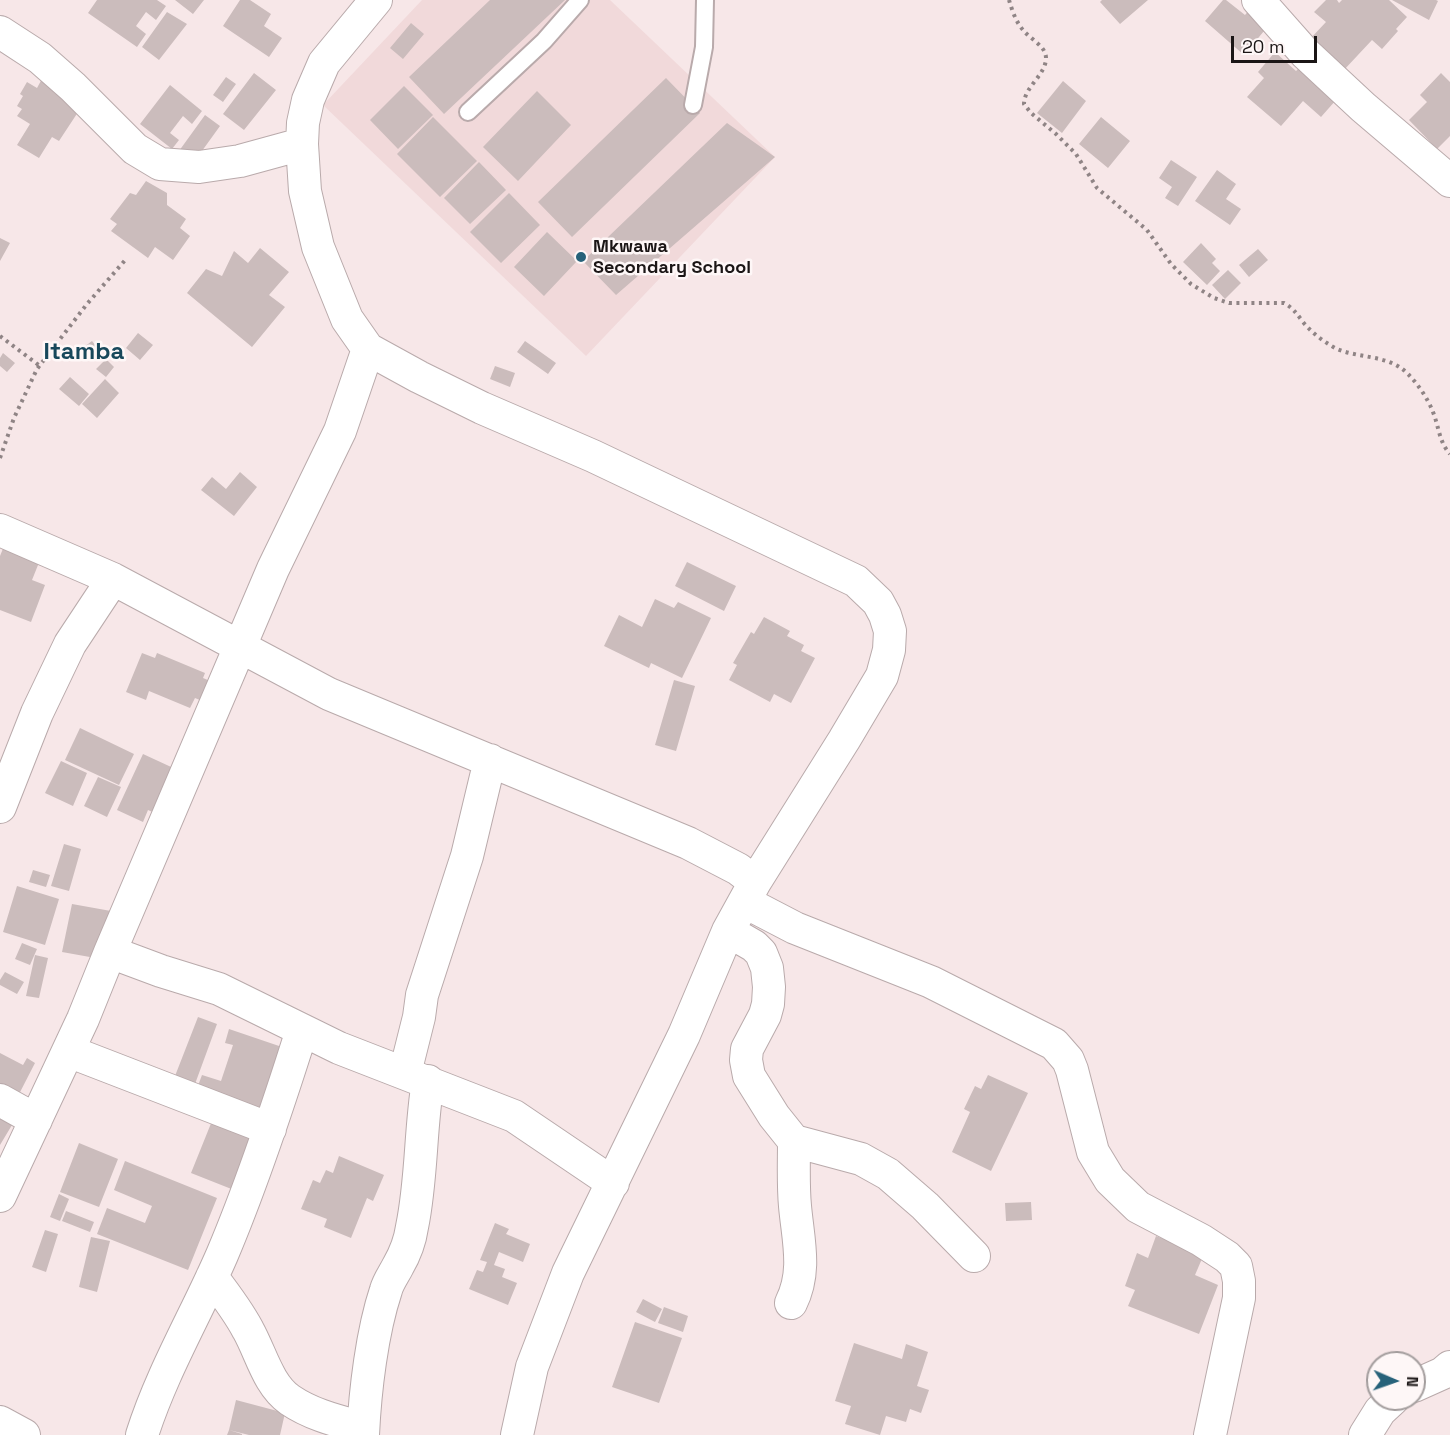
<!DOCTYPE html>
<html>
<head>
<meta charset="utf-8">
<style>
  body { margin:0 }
  #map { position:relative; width:1450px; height:1435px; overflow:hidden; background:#f7e7e8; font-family:"Space Grotesk",sans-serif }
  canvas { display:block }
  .north { position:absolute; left:1366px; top:1351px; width:60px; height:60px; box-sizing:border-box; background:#fef7f7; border:2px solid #a39d9d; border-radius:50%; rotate:92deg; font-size:16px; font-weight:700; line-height:24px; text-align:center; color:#1b1616 }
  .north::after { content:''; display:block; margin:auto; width:21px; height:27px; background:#27627a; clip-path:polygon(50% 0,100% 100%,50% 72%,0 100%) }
  .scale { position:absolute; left:1231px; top:36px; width:86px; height:27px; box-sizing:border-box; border:3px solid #1b1616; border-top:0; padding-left:8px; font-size:18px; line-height:21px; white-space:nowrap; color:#1b1616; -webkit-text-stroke:4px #fef7f7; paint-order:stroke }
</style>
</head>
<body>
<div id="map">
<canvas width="1450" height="1435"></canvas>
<div class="north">N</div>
<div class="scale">20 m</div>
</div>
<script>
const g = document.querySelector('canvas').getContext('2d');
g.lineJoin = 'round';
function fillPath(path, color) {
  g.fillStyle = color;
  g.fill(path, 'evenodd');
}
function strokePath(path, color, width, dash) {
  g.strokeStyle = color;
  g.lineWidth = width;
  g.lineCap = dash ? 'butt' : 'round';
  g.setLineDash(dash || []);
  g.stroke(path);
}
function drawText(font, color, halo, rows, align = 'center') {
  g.font = font + ' "Space Grotesk",sans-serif';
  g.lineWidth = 5;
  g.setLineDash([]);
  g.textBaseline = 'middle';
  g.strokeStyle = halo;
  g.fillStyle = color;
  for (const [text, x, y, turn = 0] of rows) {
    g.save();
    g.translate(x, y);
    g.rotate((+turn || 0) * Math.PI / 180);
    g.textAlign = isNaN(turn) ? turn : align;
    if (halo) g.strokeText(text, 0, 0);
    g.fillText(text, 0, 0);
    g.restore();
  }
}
fillPath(new Path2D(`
  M422 0H610L775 157 586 356 323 105Z`), '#f1d9da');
fillPath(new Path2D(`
  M97 0H157L166 6 156 20 146 12 136 26 146 34 137 47 88 13Z
  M175 0H204L193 14Z
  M240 0H250L271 14 264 26 282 38 269 57 223 26Z
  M490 0H565L444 114 409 77Z
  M1102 0H1148L1120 24 1100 2Z
  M1223 0H1226L1245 15 1250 9 1269 25 1244 55 1205 21Z
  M1326 0H1337L1339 3 1342 0H1389L1407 17 1396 29 1398 31 1382 49 1372 40 1343 71 1310 39 1326 22 1314 12Z
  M1392 0H1436L1438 1 1429 20Z
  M167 12 187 24 159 60 142 47Z
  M411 23 424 34 403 59 390 48Z
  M1275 52 1296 71 1299 68 1336 100 1321 117 1303 101 1281 126 1247 97 1264 78 1258 72Z
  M254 73 276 90 244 130 223 114Z
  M1441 73 1450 82V136L1437 149 1409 120 1427 102 1420 95Z
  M43 77 84 103 59 141 52 137 39 158 17 145 30 124 17 116 22 109 17 106 23 96 20 94 27 82 37 88Z
  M226 77 236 84 223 102 213 95Z
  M666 78 700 113 572 237 538 202Z
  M1063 81 1086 101 1062 133 1037 113Z
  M170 85 202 111 192 124 183 116 170 133 179 140 172 149 140 124Z
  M404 86 433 115 398 149 370 120Z
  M537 91 571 125 518 181 483 147Z
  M205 115 220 126 194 162 179 151Z
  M433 117 477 161 440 197 397 154Z
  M1101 117 1130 141 1108 168 1079 144Z
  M727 123 775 157 616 295 583 261Z
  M1171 160 1197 177 1178 206 1165 198 1172 187 1159 178Z
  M479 162 506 190 470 224 444 198Z
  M1217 170 1236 184 1226 199 1241 209 1230 225 1195 201Z
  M146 181 167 193V205L186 219 180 228 190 236 173 260 155 247 148 258 111 231 117 224 110 219 130 193 136 195Z
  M509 193 540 225 501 263 470 232Z
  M547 232 577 261 544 296 514 267Z
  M0 238 10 243 0 261Z
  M1201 243 1216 259 1212 263 1220 271 1207 285 1183 262Z
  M260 248 289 272 269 295 285 307 252 347 187 293 206 269 222 276 234 251 248 263Z
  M1258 249 1268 260 1249 277 1239 265Z
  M1228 270 1241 283 1225 299 1212 285Z
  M138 333 153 345 140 360 126 348Z
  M92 341 102 354 94 360 84 347Z
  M525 341 556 363 548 374 517 352Z
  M3 353 15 363 7 372 0 366V358Z
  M106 359 114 367 106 377 96 369Z
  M495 366 515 373 510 387 490 379Z
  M70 377 89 394 79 406 59 389Z
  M105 379 119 393 97 418 82 404Z
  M240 472 257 487 234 516 201 490 212 477 226 489Z
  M4 546 40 560 32 580 45 585 31 622 0 610V556Z
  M687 562 736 586 724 611 675 586Z
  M655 599 674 608 678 602 711 618 682 678 651 663 649 668 604 646 619 615 642 627Z
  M764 617 790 631 787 636 804 645 801 651 815 658 791 703 774 694 770 702 729 680 737 665 733 663 751 632 754 634Z
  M142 653 155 658 157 653 205 673 203 678 215 683 207 703 195 698 190 708 149 691 146 700 126 692Z
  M674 680 695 686 676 751 655 745Z
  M80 728 134 754 119 785 65 760Z
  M143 754 182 772 157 814 148 810 143 822 117 810Z
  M61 761 87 773 73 806 45 793Z
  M98 777 121 787 107 817 84 806Z
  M64 844 81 849 69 891 51 886Z
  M33 870 50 875 46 887 29 882Z
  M17 886 59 899 45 945 3 932Z
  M72 904 111 911 101 959 62 952Z
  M22 943 37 949 30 965 15 959Z
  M35 955 48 958 39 998 26 996Z
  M5 972 24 982 17 994 0 985V980Z
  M198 1017 217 1024 195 1084 175 1076Z
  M229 1029 282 1047 259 1113 196 1091 202 1075 221 1081 233 1045 225 1043Z
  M0 1053 23 1065 27 1058 35 1063 17 1098 0 1089Z
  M988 1075 1028 1093 991 1171 952 1152 970 1112 964 1109 975 1086 981 1089Z
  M0 1111 15 1120 0 1145Z
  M216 1111 261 1130 239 1192 191 1173Z
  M79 1143 118 1159 99 1207 60 1192Z
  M339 1156 384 1175 373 1201 367 1198 351 1238 324 1227 327 1219 301 1209 313 1180 320 1183 326 1170 333 1173Z
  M125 1161 217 1198 188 1270 97 1234 107 1208 145 1223 152 1206 114 1190Z
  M59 1194 69 1199 60 1221 50 1217Z
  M1031 1202 1032 1220 1006 1221 1005 1203Z
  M66 1211 94 1222 90 1232 62 1221Z
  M495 1223 509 1229 506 1234 530 1244 523 1262 499 1252 494 1265 505 1269 502 1277 517 1283 508 1305 469 1289 477 1270 483 1272 487 1262 480 1260Z
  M45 1230 58 1234 46 1272 32 1267Z
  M1156 1236 1204 1254 1195 1275 1218 1285 1199 1334 1128 1306 1135 1290 1125 1286 1137 1253 1148 1258Z
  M91 1237 110 1241 97 1292 79 1287Z
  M643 1299 662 1309 655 1322 636 1312Z
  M664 1307 688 1316 683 1332 658 1323Z
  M635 1322 682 1338 659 1403 612 1387Z
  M854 1343 902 1359 906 1344 928 1352 917 1386 929 1390 921 1413 910 1409 906 1422 886 1416 880 1435 845 1424 851 1406 835 1401Z
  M236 1400 285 1413 280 1435H249L229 1430Z
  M229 1430 242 1434V1435H227Z`), '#cbbcbc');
const lane = new Path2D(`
  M693 105 704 47 705 0
  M468 112 544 41 580 0`);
const street = new Path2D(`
  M376 0 324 63 308 100 303 123 302 144 305 191 318 247 347 319 368 349 419 377 482 408 593 456 856 581 878 602 885 615 890 631 889 650 882 676 844 740 755 882 728 931 684 1035 568 1273 532 1367 517 1435
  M1258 0 1305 53 1363 107 1450 181
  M0 32 40 58 73 87 135 149 160 164 199 167 240 161 302 144
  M0 530 113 579 329 694 688 843 738 869 755 882
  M0 807 37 713 70 644 113 579
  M745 902 795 928 931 982 1054 1044 1068 1060 1072 1070 1093 1152 1110 1180 1138 1207 1201 1240 1227 1257 1236 1266 1239 1281V1298L1210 1435
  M728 931 754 946 761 953 767 968 769 987 768 1004 765 1015 747 1049 746 1060 749 1076 774 1116 794 1141 861 1159 888 1174 925 1206 974 1256
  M110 952 161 971 219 989 339 1048 514 1116 613 1183
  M68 1051 270 1129
  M405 1073 419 1017 422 995 467 856 490 760
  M0 1100 36 1120
  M0 1196 83 1019 110 952 273 569 340 431 368 349
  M212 1277C225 1294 238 1311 248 1330 261 1353 268 1385 290 1400 312 1415 338 1421 363 1428
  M791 1303C807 1271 798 1240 795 1206 793 1185 794 1163 794 1141
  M1414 1386 1443 1373 1450 1367
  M0 1422 24 1435
  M142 1435C162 1372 196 1315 222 1255 253 1182 278 1106 302 1030
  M363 1435C365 1391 372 1332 386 1290 388 1282 394 1274 398 1266 405 1254 410 1241 412 1227 422 1179 420 1130 428 1081
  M1365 1435 1380 1411 1393 1399`);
strokePath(lane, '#b9aaab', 20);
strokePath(street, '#b9aaab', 34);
strokePath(new Path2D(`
  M1009 0C1012 10 1016 22 1023 30 1030 39 1046 46 1046 58 1046 75 1024 87 1024 104L1031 113 1056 134 1076 154 1097 188 1147 230 1171 264 1191 284 1214 298 1229 303H1284C1293 308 1297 314 1303 322 1312 333 1323 341 1335 348 1358 359 1389 354 1408 374 1418 384 1428 399 1433 412 1439 427 1439 442 1450 454
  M0 336 40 366
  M0 458 14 418 37 369 87 304 127 258`), '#8f8485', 4, [3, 4.5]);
strokePath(lane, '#fff', 16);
strokePath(street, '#fff', 32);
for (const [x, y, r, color] of [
  [581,257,6,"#27627a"]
]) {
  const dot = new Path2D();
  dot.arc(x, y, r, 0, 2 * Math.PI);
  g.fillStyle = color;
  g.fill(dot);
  strokePath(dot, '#fef7f7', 2);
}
drawText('bold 18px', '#1b1616', '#fef7f7', [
  ["Mkwawa",593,247],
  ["Secondary School",593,268]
], 'left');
drawText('bold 24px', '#18485b', '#fef7f7', [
  ["Itamba",84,352]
]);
</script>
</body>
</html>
